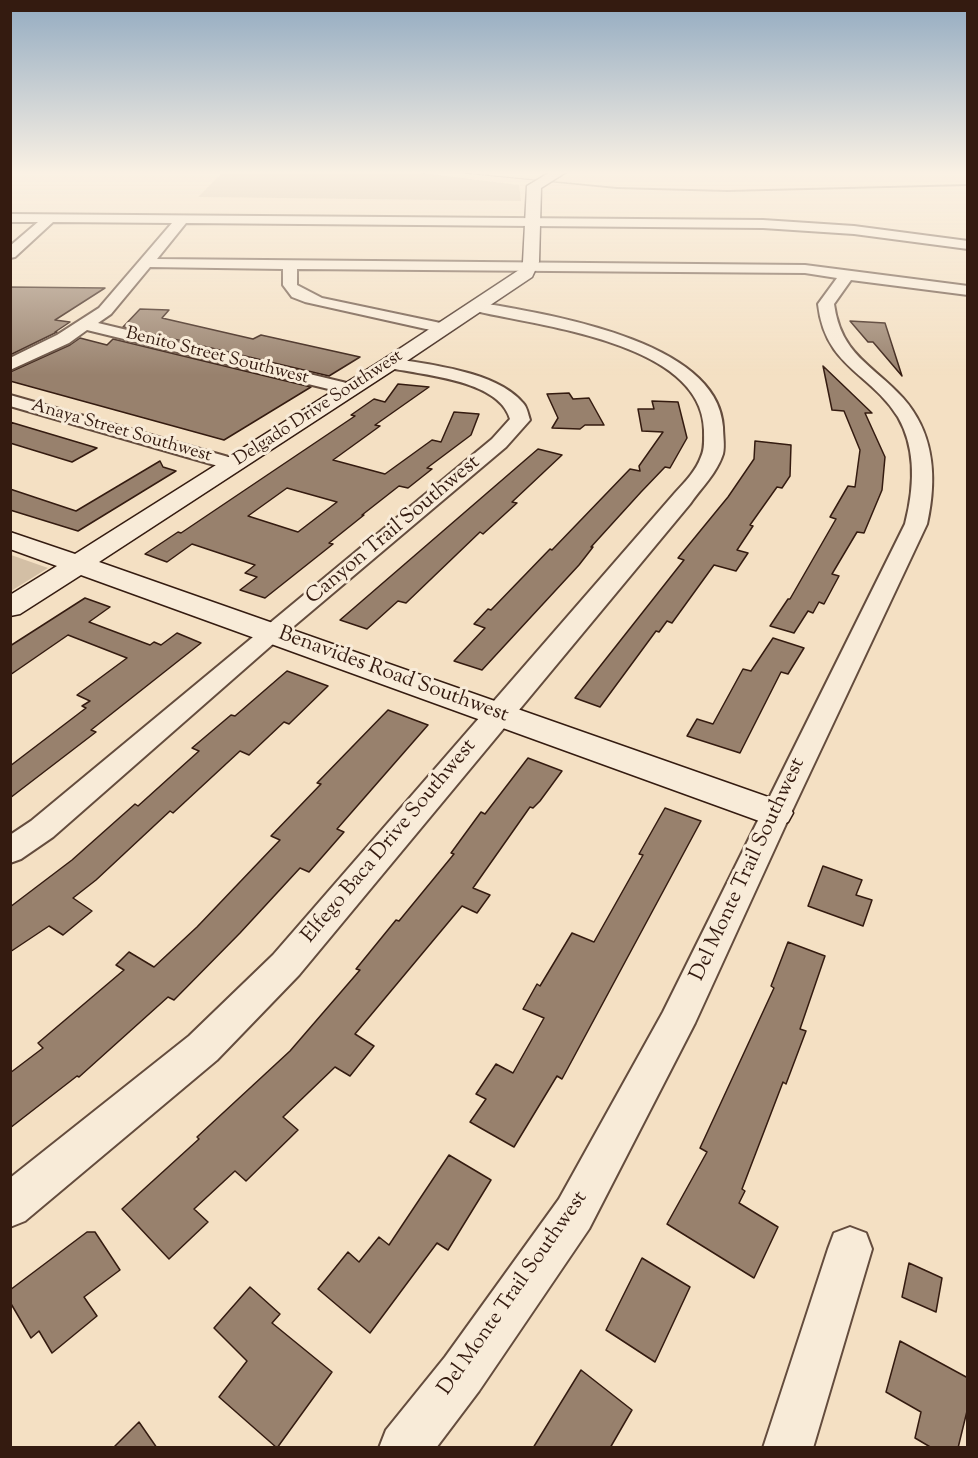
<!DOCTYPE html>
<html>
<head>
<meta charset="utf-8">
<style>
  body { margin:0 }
  #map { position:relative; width:978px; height:1458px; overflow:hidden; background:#f4e0c3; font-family:"Sorts Mill Goudy",serif }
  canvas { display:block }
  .frame { position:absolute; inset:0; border:12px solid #341b10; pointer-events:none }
</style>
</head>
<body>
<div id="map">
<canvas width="978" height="1458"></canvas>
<div class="frame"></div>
</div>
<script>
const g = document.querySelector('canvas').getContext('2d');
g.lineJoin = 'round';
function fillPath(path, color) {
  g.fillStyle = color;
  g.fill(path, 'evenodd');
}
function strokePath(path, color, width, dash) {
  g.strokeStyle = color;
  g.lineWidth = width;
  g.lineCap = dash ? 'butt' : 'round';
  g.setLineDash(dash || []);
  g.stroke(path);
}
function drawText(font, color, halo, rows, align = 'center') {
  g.font = font + ' "Sorts Mill Goudy",serif';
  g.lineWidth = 6;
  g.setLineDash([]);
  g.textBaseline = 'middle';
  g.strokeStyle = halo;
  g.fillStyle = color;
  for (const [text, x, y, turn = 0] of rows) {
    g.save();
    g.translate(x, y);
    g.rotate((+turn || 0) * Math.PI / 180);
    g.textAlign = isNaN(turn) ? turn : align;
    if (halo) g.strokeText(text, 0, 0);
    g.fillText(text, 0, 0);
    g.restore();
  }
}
fillPath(new Path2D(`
  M224 171H405L519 185 521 201 198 197Z
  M11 555 48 568 11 591Z`), '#d3bfa5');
fillPath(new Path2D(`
  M439 171H446L617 187 727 190 968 184V186L727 192 617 189Z`), '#806957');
const building = new Path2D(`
  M10 287 105 288 55 320 70 322 55 332H57L10 355Z
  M140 309 169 310 162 318 253 339 261 335 360 357 329 376 123 327Z
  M850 321 885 323 902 376 873 342H868Z
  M80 338 107 345 113 339 311 387 224 440 10 381V372L70 345Z
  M823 366 872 413H865L885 457 882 490 864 533 857 532 832 574 839 576 824 604 819 602 813 613 808 611 794 633 770 626 788 599H790L836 519 830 517 848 486 855 487 860 450 844 411 832 410Z
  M398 384 429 387 375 425 380 426 333 460 385 474 432 440 441 442 454 412 479 414 471 435 427 468 432 469 408 488 399 486 362 515H364L329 543 333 544 265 598 240 590 257 577 245 573 255 565 192 544 167 562 145 554 178 532 181 533 355 416 351 415 374 399 385 402ZM287 488 337 502 298 532 248 516Z
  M569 393 573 399 589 398 604 425H585L580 429 552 428 558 418 547 394Z
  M652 401 678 402 687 438 670 468 665 467 641 492 591 547H593L579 565 482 670 454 661 485 628 474 624 488 609 491 610 550 549 552 550 630 469 640 471 639 466 663 432 642 431 638 409H654Z
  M10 422 97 448 72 462 10 443Z
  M755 441 791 445 790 476 782 488 777 487 750 525 753 526 737 550 748 553 736 571 714 565 672 623 667 621 659 632 656 631 600 707 575 698 684 560 678 558 728 497 754 459Z
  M538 449 562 455 512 502 517 503 483 534 480 532 406 603 398 601 367 629 340 620Z
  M160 461 163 467 176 471 78 531 10 510V489L76 511Z
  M85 598 110 607 89 622 150 645 154 642 161 645 177 633 201 643 91 730 96 732 10 798V766L86 708 82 706 90 701 77 695 127 658 68 635 10 675V646Z
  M773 638 804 648 788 674 781 672 740 753 687 736 697 719 713 724 743 669 751 671Z
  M287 671 328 686 289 724 284 722 249 755 240 751 173 813 170 811 96 880 73 898 92 911 63 935 49 926 10 952V907L72 860 135 804 138 806 199 751 192 748 231 715 235 716Z
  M388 710 428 725 337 829 344 832 309 872 300 868 240 933 174 1000 168 997 79 1077 77 1076 10 1128V1073L43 1048 38 1043 124 970 116 965 129 952 154 967 197 927 280 840 271 836 321 784 317 783Z
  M528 758 562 771 540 801 533 808 530 807 473 888 490 895 477 913 462 906 355 1034 374 1046 350 1076 335 1067 283 1117 298 1130 246 1181 235 1171 194 1209 208 1222 169 1259 122 1209 199 1139 197 1137 290 1051 360 970 356 969 396 920 399 921 454 854 451 853 481 812 485 814Z
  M665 808 701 821 562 1079 557 1076 514 1147 470 1122 486 1099 476 1094 496 1064 513 1073 544 1018 523 1009 537 984 540 986 572 933 594 942 643 855 639 854Z
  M823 866 862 880 856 895 872 900 863 926 808 906Z
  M788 942 825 956 800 1029 806 1031 786 1084 783 1082 742 1189 745 1191 739 1203 778 1227 754 1278 667 1224 707 1152 700 1148 774 988 771 986Z
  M449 1155 491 1180 448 1250 437 1243 370 1333 318 1289 348 1252 359 1262 379 1237 389 1245Z
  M87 1232H95L120 1270 84 1297 97 1316 52 1353 39 1331 31 1338 10 1302V1290Z
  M642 1258 690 1287 655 1362 606 1330Z
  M909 1263 942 1278 936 1312 902 1297Z
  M250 1287 280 1314 272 1323 332 1372 277 1448 219 1397 247 1361 214 1328Z
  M900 1341 968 1378V1407L958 1448H932L915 1438 921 1412 886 1392Z
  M581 1370 632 1410 610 1448H533Z
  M139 1422 157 1448H113Z`);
fillPath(building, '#98816d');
strokePath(building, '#341b10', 1.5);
const street = new Path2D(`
  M10 214 763 220 854 226 968 241V249L854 234 763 228 186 223 157 259 805 265 968 286V295L851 280 834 304C841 355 872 364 903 398 935 434 937 479 927 524L791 813 695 1023 589 1229 479 1391 436 1448H379L386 1430 445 1357 559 1199 663 1012 905 524C914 489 917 450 898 417 870 372 825 367 818 304L837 278 805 273 297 269V285L322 298 450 325 452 328 444 333 305 302 292 297 283 285V269L150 267 111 314 98 323 355 385 358 389 355 393 349 394 87 330 69 343 10 370V358L57 335 99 308 172 223 53 222 15 257 10 258V246L38 222H10Z
  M477 302C544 314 718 339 723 427 723 436 725 446 723 454 717 473 701 488 690 504L299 975 217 1060 25 1221 10 1227V1178L189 1036 273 955 674 494C684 483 696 471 701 457 705 449 704 440 704 430 702 341 536 326 471 310L469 307 471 304Z
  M391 358C430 365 496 371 523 403 527 407 528 414 530 420L506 447 281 637 53 837 21 859 10 863V835L31 821 492 439 510 419C499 379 420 375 385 367L382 363 385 359Z
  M10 395 239 460 242 464 239 468H225L10 406Z
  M850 1227 866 1233 872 1249 813 1448H763L828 1249 834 1233Z`);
const secondary = new Path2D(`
  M552 171H568L541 188 539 262 532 277 398 367 99 562 788 804 793 813 788 822 775 826 762 822 81 575 20 614 10 616V595L57 566 10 549V532L75 554 384 359 519 270 523 262 527 186Z`);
strokePath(street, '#644c3d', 4);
strokePath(secondary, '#341b10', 3);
fillPath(street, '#f8ebd8');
fillPath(secondary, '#f8ebd8');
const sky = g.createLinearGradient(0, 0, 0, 375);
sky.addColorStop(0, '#93abc1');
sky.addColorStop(0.46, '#faf1e4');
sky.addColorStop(1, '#faf1e400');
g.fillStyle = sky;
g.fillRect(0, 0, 978, 375);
drawText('18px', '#341b10', '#f8ebd8', [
  ["Benito Street Southwest",217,357,14],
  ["Delgado Drive Southwest",319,409,-33],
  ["Anaya Street Southwest",121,432,16]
]);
drawText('21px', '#341b10', '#f8ebd8', [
  ["Canyon Trail Southwest",394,531,-40],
  ["Benavides Road Southwest",393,676,20],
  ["Elfego Baca Drive Southwest",390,842,-50],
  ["Del Monte Trail Southwest",749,870,-65],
  ["Del Monte Trail Southwest",514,1294,-55]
]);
</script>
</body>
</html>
